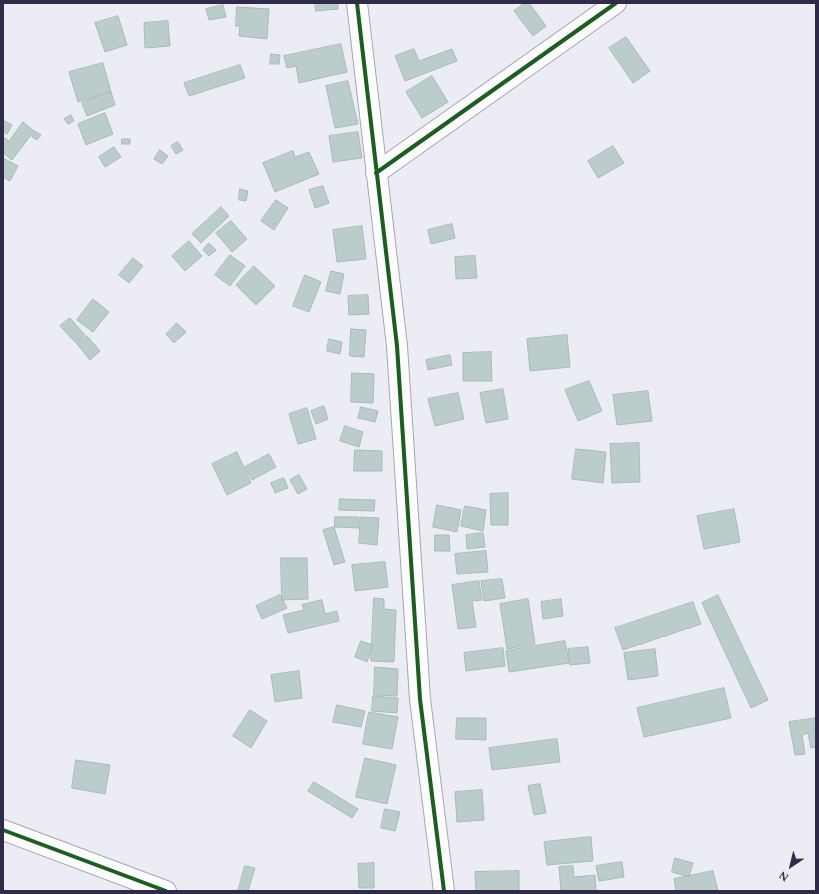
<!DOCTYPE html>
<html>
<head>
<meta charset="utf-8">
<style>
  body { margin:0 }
  #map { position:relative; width:819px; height:894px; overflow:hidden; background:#ececf4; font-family:Spectral,serif }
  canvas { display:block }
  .frame { position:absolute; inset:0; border:4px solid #302b48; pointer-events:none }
  .north { position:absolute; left:771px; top:846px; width:40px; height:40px; -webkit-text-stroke:3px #e9e8f7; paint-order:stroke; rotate:215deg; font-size:11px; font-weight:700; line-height:16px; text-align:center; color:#302b48 }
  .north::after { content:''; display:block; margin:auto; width:14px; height:18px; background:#302b48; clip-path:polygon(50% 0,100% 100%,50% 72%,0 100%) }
</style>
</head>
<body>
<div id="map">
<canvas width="819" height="894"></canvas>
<div class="frame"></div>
<div class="north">N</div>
</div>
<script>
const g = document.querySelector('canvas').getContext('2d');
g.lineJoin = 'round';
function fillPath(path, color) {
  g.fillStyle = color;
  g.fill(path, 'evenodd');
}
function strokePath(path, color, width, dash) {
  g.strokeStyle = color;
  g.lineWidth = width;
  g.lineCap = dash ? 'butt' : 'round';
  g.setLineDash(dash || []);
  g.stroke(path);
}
const building = new Path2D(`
  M315 3H338V9L316 11Z
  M525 3H529L546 26 533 36 514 11Z
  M223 5 226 17 209 20 206 9Z
  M237 7 269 9 267 39 239 36 240 26H236Z
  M118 16 127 45 105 52 95 23Z
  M168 21 170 46 145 48 144 23Z
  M626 37 650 71 633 83 609 48Z
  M341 44 347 72 299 83 296 66 287 68 284 56Z
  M414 49 419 61 452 49 457 61 405 81 395 56Z
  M271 54 280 55 279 64H270Z
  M103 63 111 92 78 102 69 72Z
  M240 65 245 78 189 96 184 83Z
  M432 76 448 102 422 118 406 92Z
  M348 81 358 124 335 128 326 86Z
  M111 92 115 105 87 116 82 103Z
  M105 113 113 134 86 145 78 124Z
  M71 115 74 121 68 124 64 119Z
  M3 120 12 125 7 134 3 131Z
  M23 122 34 131 12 160 3 153V140L5 138 9 141Z
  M35 131 41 135 37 140 32 137Z
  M358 132 362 158 333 162 329 136Z
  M122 139H130V144H122Z
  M178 142 183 150 176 154 171 146Z
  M613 146 624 163 598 178 588 161Z
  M114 147 121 157 105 167 99 157Z
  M160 150 168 156 162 164 154 159Z
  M293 151 295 157 309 152 319 174 275 192 263 163Z
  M5 159 18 166 10 181 3 177V164Z
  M323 186 329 203 315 208 309 190Z
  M240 189 248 191 246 201 239 200Z
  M276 200 288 208 274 230 261 221Z
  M221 207 229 216 201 243 192 234Z
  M231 221 247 239 232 252 216 233Z
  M452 224 455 238 431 244 428 230Z
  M362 226 366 259 337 262 333 230Z
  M189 241 202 256 185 271 172 256Z
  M209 243 216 250 209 256 203 250Z
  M230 255 245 266 230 286 215 275Z
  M475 256 477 278 456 279 455 257Z
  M133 258 143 266 129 283 119 275Z
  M254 266 275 286 256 305 236 285Z
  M331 271 344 274 340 294 326 291Z
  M305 275 321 282 309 312 293 306Z
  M368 295 369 314 349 315 348 296Z
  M93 299 109 312 93 332 77 320Z
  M70 318 85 335 76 343 60 326Z
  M177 323 186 332 174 343 166 334Z
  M351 329 366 330 364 357 350 356Z
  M567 335 570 367 530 371 527 339Z
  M87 336 100 351 90 360 77 344Z
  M329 339 342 342 340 354 327 351Z
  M491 352 492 381H463V353Z
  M450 355 452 365 428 370 426 360Z
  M352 373 374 374 373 403 351 402Z
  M589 381 602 411 578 421 565 390Z
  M503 389 508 419 486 423 480 393Z
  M648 391 652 421 617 425 613 395Z
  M458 393 464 419 435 426 428 399Z
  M324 406 328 419 316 424 311 411Z
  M361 407 378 411 375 422 358 418Z
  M307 408 316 439 298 444 289 414Z
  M345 426 363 432 359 447 340 441Z
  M639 443 640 482 612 483 610 444Z
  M576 449 606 452 603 483 572 479Z
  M355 450 382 451V471H354Z
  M237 452 251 483 227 495 212 464Z
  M269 454 276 467 252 480 245 467Z
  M299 475 307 489 298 494 290 480Z
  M284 478 288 488 275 493 271 483Z
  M508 493V525H491L490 494Z
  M340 499 375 500 374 511 339 510Z
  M437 505 461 510 457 532 433 527Z
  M465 506 486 510 483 531 461 526Z
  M734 509 740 542 704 549 697 516Z
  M335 517H359V528L335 527Z
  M361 517 379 518 377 545 359 543Z
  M334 527 345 562 334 565 323 530Z
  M483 533 485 547 467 549 466 535Z
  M435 535H449L450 551H435Z
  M486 551 488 572 457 574 455 554Z
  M281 558H307L308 599 282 600Z
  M385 562 388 587 355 591 352 565Z
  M502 579 505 598 484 601 481 581Z
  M479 581 482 600 472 601 476 627 458 629 452 585Z
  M280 595 287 608 262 619 256 606Z
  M718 595 768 700 751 708 702 603Z
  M374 598 384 599V609L396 610 394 662 371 661Z
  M528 599 535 644 507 649 500 604Z
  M561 599 563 616 543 619 541 602Z
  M322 600 325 614 337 611 339 621 288 633 283 615 304 610 302 605Z
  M693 602 701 624 623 650 615 628Z
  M361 641 373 645 367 662 355 657Z
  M565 641 569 663 509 672 506 651Z
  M588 647 590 663 570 665 568 649Z
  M503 648 505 666 466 671 464 653Z
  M655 649 658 676 628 680 624 653Z
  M375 667 398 669 397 696 374 695Z
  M299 671 302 698 275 702 271 675Z
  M724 688 731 718 644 737 637 708Z
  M373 696 398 698 397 713 372 711Z
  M337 705 365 711 361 727 333 722Z
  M250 710 267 721 251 748 233 736Z
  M369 712 398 717 392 749 363 744Z
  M457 718H486V740L456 739Z
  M816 718V747L811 748 808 733 802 735 805 754 795 755 789 722Z
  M557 739 560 762 492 770 489 748Z
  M365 758 396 765 387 804 356 797Z
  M76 760 110 765 105 794 72 788Z
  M314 782 358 809 352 818 308 791Z
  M540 784 546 813 534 815 528 786Z
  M482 790 484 820 457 822 455 792Z
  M385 809 400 812 395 831 381 828Z
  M591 837 593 861 547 865 544 842Z
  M675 858 693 863 689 877 672 872Z
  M622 862 624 877 599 881 596 866Z
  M374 863V888H359L358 864Z
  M245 866 255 868 248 891H238Z
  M573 866 574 877 595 875 596 891H561L559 867Z
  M519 871V891H476L475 872Z
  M713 871 718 891H676L674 879Z`);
fillPath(building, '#bacdca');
strokePath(building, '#a9bab9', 1);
const minor = new Path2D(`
  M357 3 397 346 420 699 444 891
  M376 173 616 3
  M3 830 166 891`);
strokePath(minor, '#a7a4b4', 22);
strokePath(minor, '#fcfcfd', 20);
strokePath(new Path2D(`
  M357 3 397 346 420 699 444 891
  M376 173 616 3
  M3 830 166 891`), '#1b5e20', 4);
</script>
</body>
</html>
